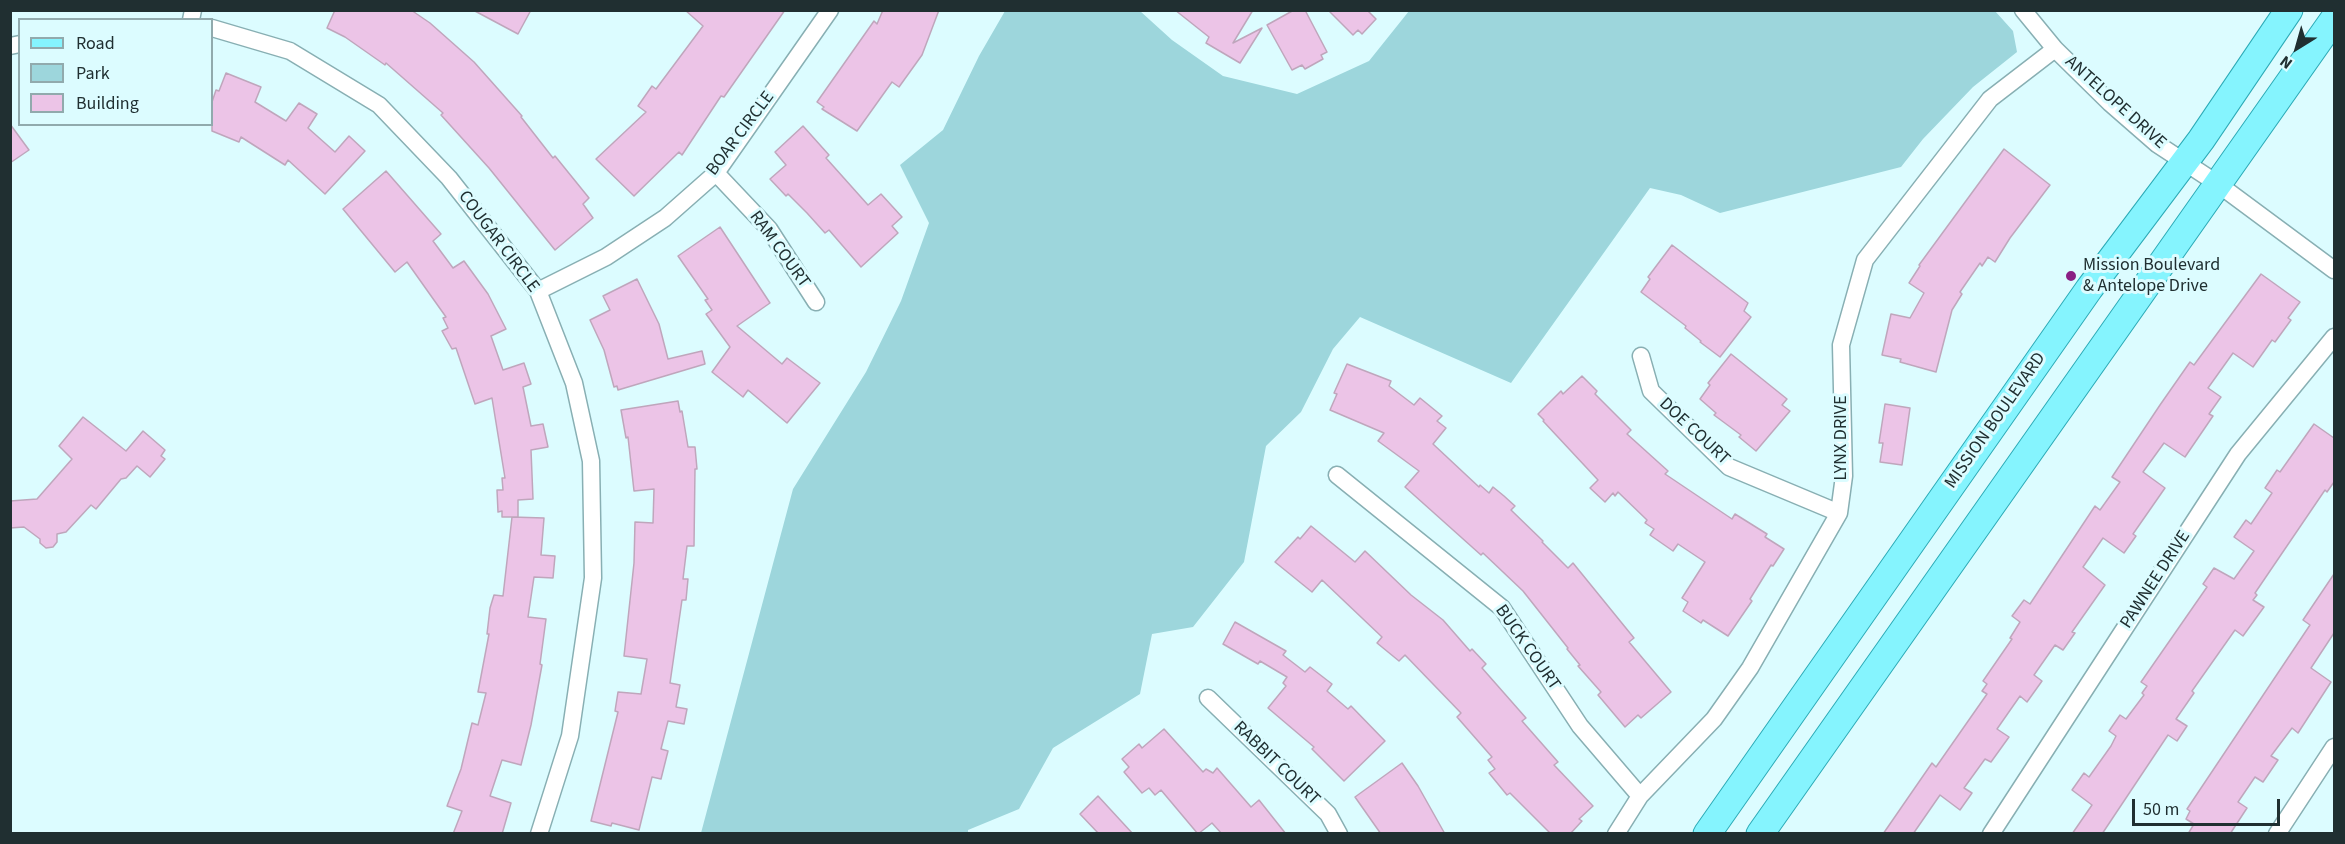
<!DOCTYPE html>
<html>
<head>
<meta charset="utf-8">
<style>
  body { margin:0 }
  #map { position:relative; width:2345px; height:844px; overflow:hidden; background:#dcfcff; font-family:"Source Sans 3",sans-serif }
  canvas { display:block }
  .frame { position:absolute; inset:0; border:12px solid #202f31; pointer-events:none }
  .legend { position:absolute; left:18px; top:18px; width:195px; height:108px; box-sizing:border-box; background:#dcfcff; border:2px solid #91aaad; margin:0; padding:8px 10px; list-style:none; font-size:18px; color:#202f31 }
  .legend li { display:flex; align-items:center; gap:12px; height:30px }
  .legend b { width:30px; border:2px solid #91aaad }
  .north { position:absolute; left:2267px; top:18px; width:60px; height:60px; -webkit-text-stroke:4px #dcfcff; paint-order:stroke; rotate:217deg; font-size:16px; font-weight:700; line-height:24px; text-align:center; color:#202f31 }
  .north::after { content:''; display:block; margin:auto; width:21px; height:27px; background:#202f31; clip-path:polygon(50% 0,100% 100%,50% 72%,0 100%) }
  .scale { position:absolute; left:2132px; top:799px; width:148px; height:27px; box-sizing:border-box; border:3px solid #202f31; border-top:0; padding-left:8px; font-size:18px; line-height:21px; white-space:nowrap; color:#202f31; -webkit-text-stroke:4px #dcfcff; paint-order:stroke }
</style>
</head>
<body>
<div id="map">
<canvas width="2345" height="844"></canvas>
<div class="frame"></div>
<ul class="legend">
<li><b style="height:8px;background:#85f4fe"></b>Road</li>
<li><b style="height:16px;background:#9dd6dc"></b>Park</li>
<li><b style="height:16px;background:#ecc4e7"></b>Building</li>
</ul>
<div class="north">N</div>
<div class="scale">50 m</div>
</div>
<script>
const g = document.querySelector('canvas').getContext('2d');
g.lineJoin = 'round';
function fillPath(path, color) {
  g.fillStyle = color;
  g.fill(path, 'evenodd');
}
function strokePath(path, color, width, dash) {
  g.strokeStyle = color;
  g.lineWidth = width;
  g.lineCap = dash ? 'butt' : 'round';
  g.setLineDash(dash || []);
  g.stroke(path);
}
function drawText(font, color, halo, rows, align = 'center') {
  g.font = font + ' "Source Sans 3",sans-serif';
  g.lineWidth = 6;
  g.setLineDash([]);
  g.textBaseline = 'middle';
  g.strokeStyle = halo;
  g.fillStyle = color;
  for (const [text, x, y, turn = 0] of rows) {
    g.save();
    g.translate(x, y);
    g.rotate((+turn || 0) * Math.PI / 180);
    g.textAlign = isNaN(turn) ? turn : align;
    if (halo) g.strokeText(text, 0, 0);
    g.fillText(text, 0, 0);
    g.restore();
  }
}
fillPath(new Path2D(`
  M1995 11 2013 31 2017 52 1973 87 1923 139 1901 167 1720 213 1681 195 1650 188 1511 383 1360 317 1333 349 1301 412 1266 446 1244 562 1193 627 1152 634 1140 694 1053 748 1019 809 968 830V833H701L793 489 866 372 901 301 929 223 900 165 943 130 979 56 1005 11H1140L1172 40 1223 76 1297 94 1369 61 1409 11Z`), '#9dd6dc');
const building = new Path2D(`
  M335 10H411L430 23 474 62 522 116 521 117 553 158 555 156 589 198 583 204 593 218 555 250 489 168 441 115 443 113 386 63 385 65 345 37 327 28Z
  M473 10H531L518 34Z
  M685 10H785L724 97 721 96 682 155 679 152 634 196 596 159 646 112 638 106 652 86 656 89 703 26Z
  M883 10H939L922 55 899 87 892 82 857 131 822 109 824 107 817 102 874 21 877 24Z
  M1175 10H1253L1233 43 1262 28 1240 63 1206 43 1209 37Z
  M1294 10H1305L1327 52 1321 55 1323 59 1305 69 1302 65 1292 70 1267 25Z
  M1328 10H1367L1376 19 1362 34 1358 30 1353 35Z
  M226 73 261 87 255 102 286 121 299 103 317 114 308 128 335 152 349 136 365 151 325 194 288 160 285 165 241 137 239 142 212 131V102L216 90 219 91Z
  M10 124 29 150 10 163Z
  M803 126 829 155 826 158 868 205 881 194 902 217 892 226 898 233 861 267 829 230 825 233 807 213 788 194 786 196 770 179 786 165 775 152Z
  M2004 149 2050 185 2010 238 1995 262 1988 257 1982 266 1980 263 1960 292 1962 294 1952 310 1936 372 1900 362 1901 359 1882 355 1891 314 1910 318 1924 293 1909 283 1920 266 1919 265Z
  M386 171 441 234 433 241 453 268 464 261 488 294 506 329 491 336 503 370 524 363 531 384 523 387 531 426 543 424 548 447 531 450 533 499 518 500V517H502V511L498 512 497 490H503L502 478H505L492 398 475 404 456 348 452 349 442 331 448 328 443 318 446 317 407 262 395 272 343 209Z
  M720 227 770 303 737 326 782 364 787 358 820 383 787 423 748 390 743 397 712 372 730 347 706 314 712 310 705 300 708 299 678 256Z
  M1672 245 1748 303 1744 311 1751 317 1720 357 1700 342 1701 341 1685 328 1686 326 1641 292 1650 279 1648 277Z
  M2261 274 2300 302 2288 318 2291 320 2275 342 2272 340 2253 367 2233 353 2208 388 2221 397 2209 414 2213 416 2185 457 2164 443 2143 472 2165 488 2133 534 2136 536 2124 553 2103 538 2083 567 2105 585 2072 632 2075 633 2063 650 2055 645 2034 675 2042 681 2027 702 2020 696 1997 729 2009 737 1991 762 1985 759 1964 788 1972 793 1960 810 1940 795 1913 834H1883L1932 763 1936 767 1987 694 1982 691 1987 684 1983 681 2012 639 2010 638 2020 622 2012 616 2024 600 2030 604 2095 506 2100 510 2120 482 2112 477 2160 405 2190 362 2194 365Z
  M637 279 659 324 668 359 702 351 705 364 618 390 617 386 614 387 604 350 590 320 610 310 603 296Z
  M1731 354 1787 399 1782 405 1790 411 1756 451 1739 437 1741 435 1714 415 1716 413 1700 399 1710 385 1708 383Z
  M1347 364 1391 381 1389 386 1414 405 1420 398 1442 416 1437 421 1446 428 1433 444 1479 487 1480 485 1489 493 1493 487 1504 496 1515 506 1511 510 1543 541 1542 542 1568 568 1573 563 1634 638 1629 642 1671 692 1641 718 1638 715 1625 727 1598 695 1601 692 1578 666 1580 665 1567 649 1568 648 1523 591 1483 553 1481 555 1405 487 1419 471 1378 441 1384 433 1330 410 1337 394 1334 393Z
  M1582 376 1597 391 1595 394 1631 430 1627 434 1668 471 1665 474 1732 519 1735 514 1767 534 1765 537 1784 549 1773 566 1771 565 1750 599 1752 601 1728 636 1703 620 1701 623 1683 611 1688 602 1682 598 1705 562 1678 544 1673 551 1650 535 1654 529 1645 523 1647 520 1618 492 1615 496 1613 493 1605 502 1590 488 1598 480 1543 421 1544 420 1538 414 1561 391 1563 394Z
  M678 401 680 412 682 411 688 447H695L697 469H695L694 546H687L683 579H688L686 600H682L670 683 680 685 676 707 687 709 684 724 668 721 661 749 668 751 661 779 652 777 639 830 612 823 611 826 591 821 618 712 615 711 618 692 641 694 647 659 624 656 634 563 635 522 653 523 654 489 634 491 628 437 626 438 621 410Z
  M1885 404 1910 408 1902 465 1880 462 1883 443H1879Z
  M83 417 126 451 143 431 165 450 161 456 165 459 150 477 137 466 126 478 121 479 96 509 91 505 66 532 57 534V542L53 547 46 548 40 543V539L24 527 10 528V501L37 499 72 459 59 446Z
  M2314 424 2334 438V482L2327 492 2325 490 2255 593 2257 595 2253 600 2264 607 2243 636 2235 630 2192 691 2194 693 2176 719 2187 726 2177 741 2168 735 2102 834H2072L2092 805 2072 790 2084 773 2089 777 2111 746 2116 736 2109 731 2120 715 2126 719 2144 695 2142 693 2147 686 2141 682 2207 587 2203 584 2214 568 2234 579 2254 551 2234 537 2246 520 2251 524 2272 493 2265 488 2277 470 2280 472Z
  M512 517 544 518 541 555 555 556 553 578 534 577 528 617 546 619 540 664 542 665 531 725 521 765 502 760 490 796 511 803 502 834H453L462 811 447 806 461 769 472 723 478 725 486 693 478 692 489 634H487L490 608 494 595 503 596Z
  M1311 526 1355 562 1365 551 1411 595 1443 620 1470 651 1472 649 1486 664 1482 668 1526 718 1522 721 1558 762 1554 765 1593 806 1579 819 1582 821 1570 834H1551L1510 793 1507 795 1489 773 1495 769 1488 760 1492 757 1457 717 1461 713 1405 655 1399 661 1377 643 1382 637 1322 580 1312 592 1275 562 1298 537 1300 539Z
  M2334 574V633L2311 668 2331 682 2298 733 2292 728 2271 756 2278 760 2263 782 2255 777 2238 802 2247 808 2230 834H2188L2194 824 2186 819 2190 811 2187 809 2310 625 2303 620Z
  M1235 622 1286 651 1283 655 1305 672 1310 667 1332 684 1327 691 1348 709 1351 706 1385 741 1344 781 1312 749 1314 747 1268 708 1286 686 1283 683 1287 677 1260 661 1258 664 1223 644Z
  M1164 729 1203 772 1206 769 1213 773 1217 768 1251 807 1259 800 1286 834H1222L1212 823 1198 834 1161 790 1155 795 1149 788 1142 793 1124 772 1129 767 1122 759 1139 744 1142 748Z
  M1402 763 1418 786 1445 834H1381L1355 797Z
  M1098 796 1133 834H1099L1080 814Z`);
fillPath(building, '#ecc4e7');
strokePath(building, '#bfa6bc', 1.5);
const street = new Path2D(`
  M2023 10 2055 49 2110 103 2157 144 2218 184 2334 270
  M191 20 193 10
  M212 28 290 51 379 105 449 178 538 291 574 383 591 461 593 578 570 736 539 834
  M10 46 20 44
  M716 173 769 229 816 302
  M538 291 606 257 665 218 716 173 830 10
  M1641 356 1651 391 1729 467 1839 513
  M1337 475 1502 608 1580 726 1640 796
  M1208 698 1328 814 1339 834
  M1616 834 1640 796 1714 719 1750 668 1839 513 1844 476 1841 345 1865 260 1990 99 2055 49
  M1991 834 2238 454 2334 337
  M2277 834 2334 747`);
const primary = new Path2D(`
  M1707 834 2089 289 2201 140 2289 10
  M1760 834 2334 19`);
strokePath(street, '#88afb3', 19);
strokePath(primary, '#2caab6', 29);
strokePath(street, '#fff', 16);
strokePath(primary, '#85f4fe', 27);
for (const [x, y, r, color] of [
  [2071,276,6,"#8a1f84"]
]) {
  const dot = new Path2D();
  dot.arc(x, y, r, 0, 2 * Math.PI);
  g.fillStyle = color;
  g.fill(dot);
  strokePath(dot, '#dcfcff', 2);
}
drawText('18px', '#202f31', '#dcfcff', [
  ["ANTELOPE DRIVE",2115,103,42],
  ["BOAR CIRCLE",741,134,-53],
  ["COUGAR CIRCLE",498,242,53],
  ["RAM COURT",779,250,54],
  ["MISSION BOULEVARD",1996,421,-55],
  ["DOE COURT",1694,432,43],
  ["LYNX DRIVE",1842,438,-90],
  ["PAWNEE DRIVE",2156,580,-57],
  ["BUCK COURT",1527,648,55],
  ["RABBIT COURT",1276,764,44]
]);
drawText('18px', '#202f31', '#dcfcff', [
  ["Mission Boulevard",2083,266],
  ["& Antelope Drive",2083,287]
], 'left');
</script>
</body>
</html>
